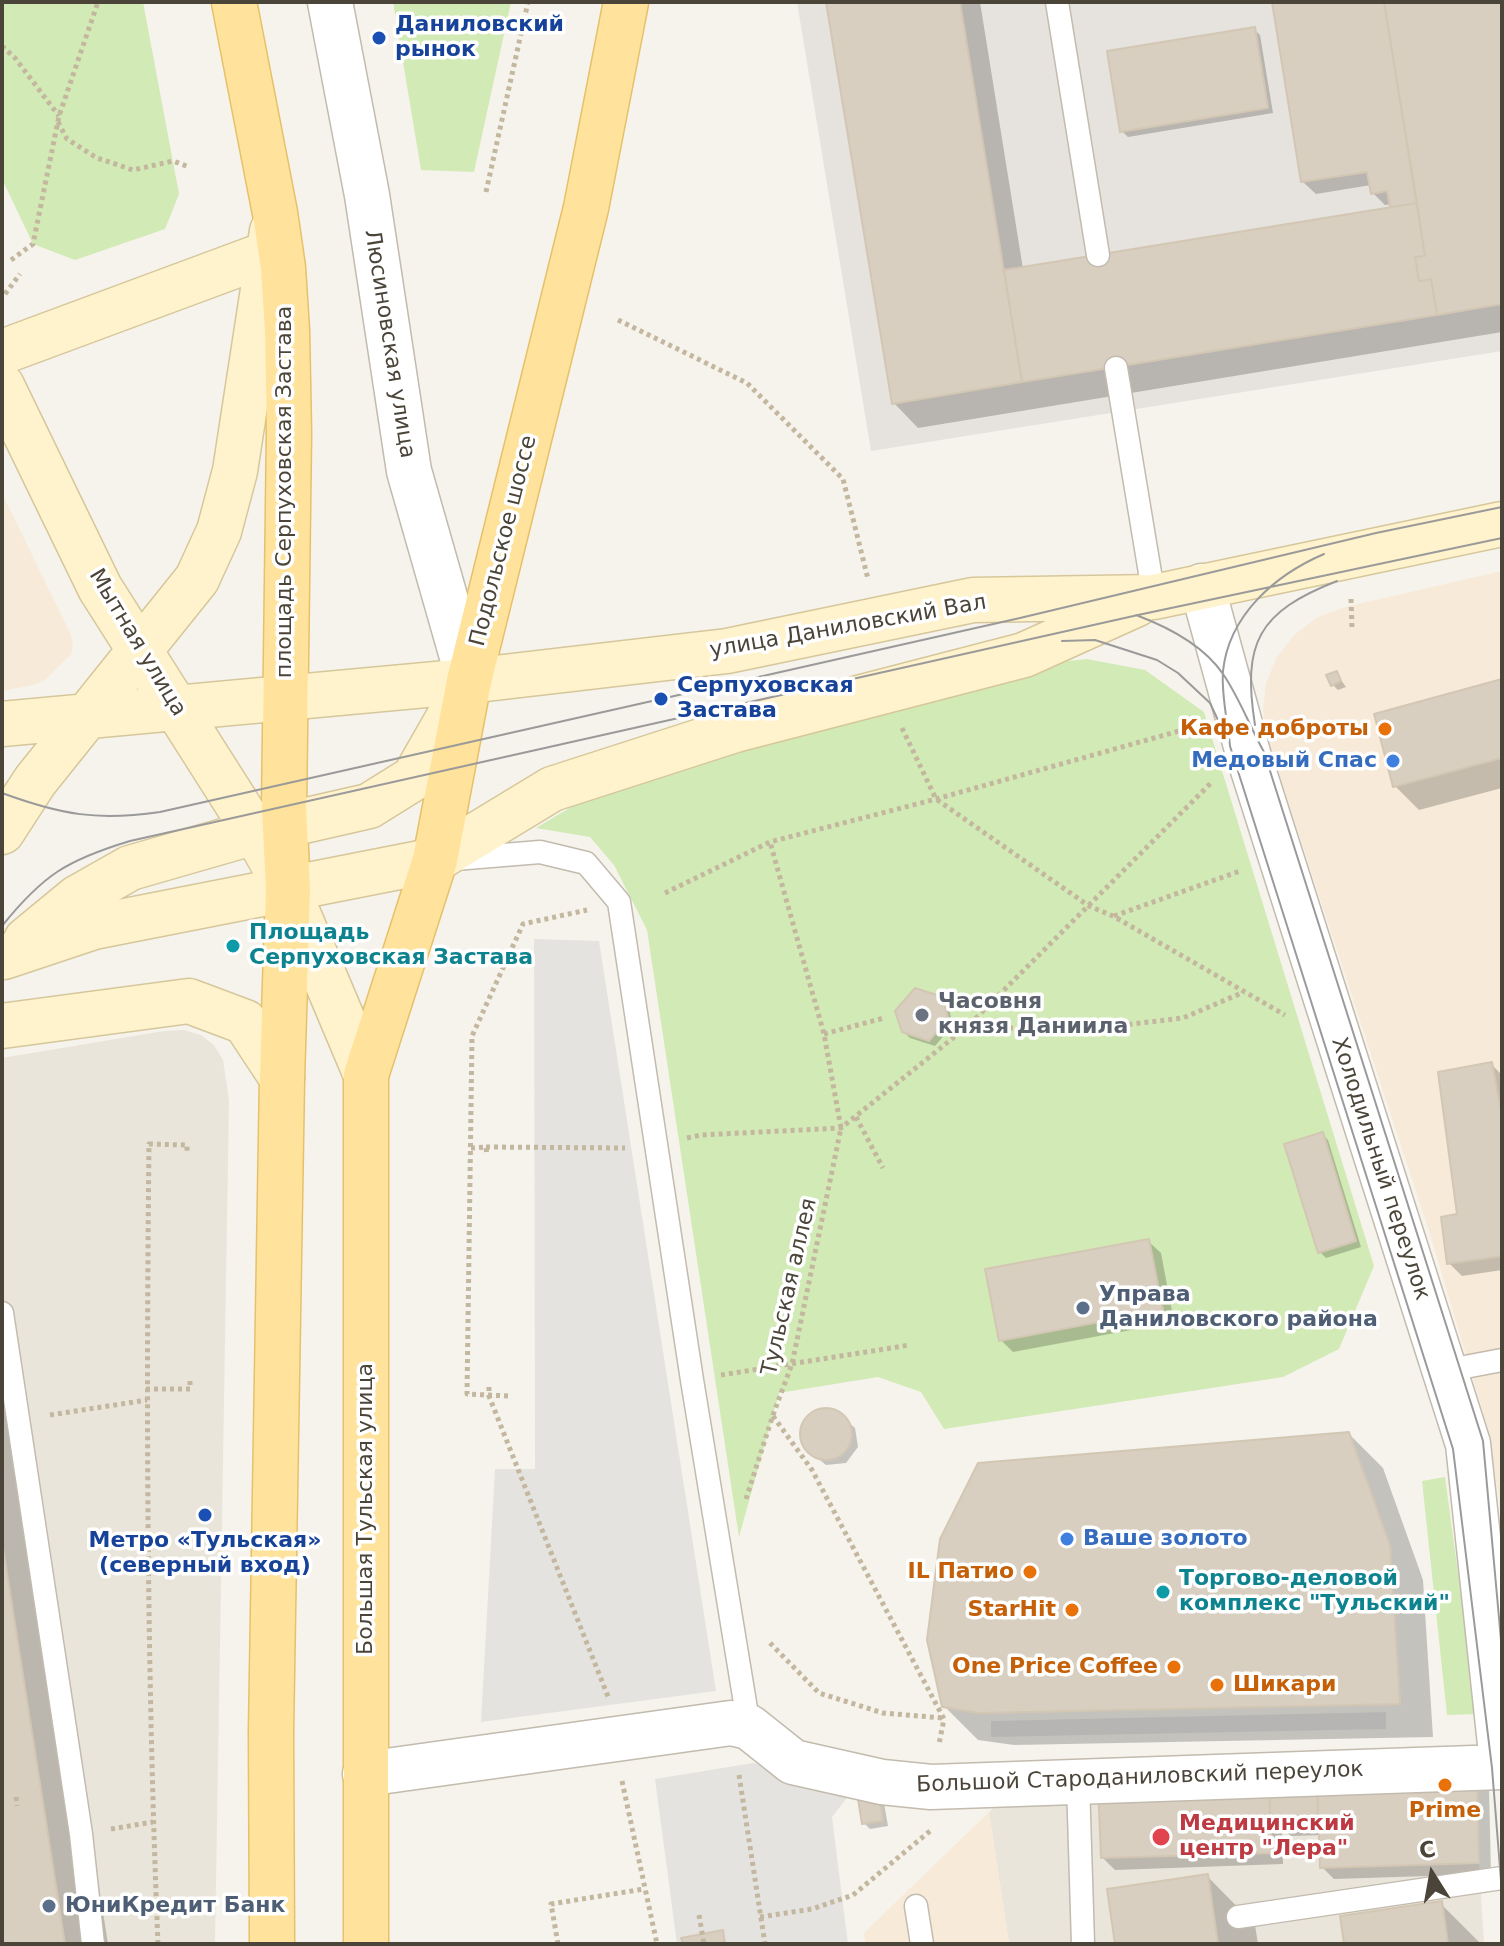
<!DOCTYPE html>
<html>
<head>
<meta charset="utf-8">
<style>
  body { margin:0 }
  #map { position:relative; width:1504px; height:1946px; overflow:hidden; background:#f6f3ec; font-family:"DejaVu Sans",sans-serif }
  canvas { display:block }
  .frame { position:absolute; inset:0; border:4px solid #4b4439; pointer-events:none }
  .north { position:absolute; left:1392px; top:1834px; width:80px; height:80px; -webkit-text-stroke:6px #fff; paint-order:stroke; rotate:349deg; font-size:22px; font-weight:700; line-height:32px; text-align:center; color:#4b4439 }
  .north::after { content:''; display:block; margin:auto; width:28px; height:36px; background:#4b4439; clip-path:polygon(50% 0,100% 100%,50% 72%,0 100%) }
</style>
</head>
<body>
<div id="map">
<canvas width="1504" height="1946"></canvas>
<div class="frame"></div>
<div class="north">С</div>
</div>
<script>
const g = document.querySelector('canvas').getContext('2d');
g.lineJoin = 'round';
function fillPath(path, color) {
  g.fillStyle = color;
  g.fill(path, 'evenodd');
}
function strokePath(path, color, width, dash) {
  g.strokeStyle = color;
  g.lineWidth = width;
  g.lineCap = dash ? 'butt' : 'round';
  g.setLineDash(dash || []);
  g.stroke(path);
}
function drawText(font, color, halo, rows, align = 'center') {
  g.font = font + ' "DejaVu Sans",sans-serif';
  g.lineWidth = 7;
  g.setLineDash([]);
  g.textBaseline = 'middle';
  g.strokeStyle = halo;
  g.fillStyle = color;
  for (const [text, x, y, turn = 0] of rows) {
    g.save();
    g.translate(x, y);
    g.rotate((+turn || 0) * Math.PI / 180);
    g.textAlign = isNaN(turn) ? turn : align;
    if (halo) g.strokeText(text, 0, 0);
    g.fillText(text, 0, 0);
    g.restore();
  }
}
fillPath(new Path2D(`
  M184 1030 201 1035 214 1045 223 1060 229 1100 215 1944H2V1058L164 1031Z
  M1098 1785 1101 1858 1271 1853 1270 1818 1318 1817 1320 1868 1479 1863 1484 1944H1009L989 1812 1013 1790Z`), '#eae5da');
fillPath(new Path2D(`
  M2 493 71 635 73 645 71 654 46 679 33 685 2 691Z
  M1502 571V1520L1489 1432 1430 1234 1268 740 1263 711 1266 683 1277 657 1295 634 1318 617 1345 607Z
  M989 1812 1009 1944H866L864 1933Z`), '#f7ead8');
fillPath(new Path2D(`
  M797 2H1502V351L871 451Z`), '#e6e2dd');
fillPath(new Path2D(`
  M2 2H143L179 194 165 229 75 260 33 244 2 179Z
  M393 2H511L474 172 421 170Z
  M1087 659 1145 670 1204 712 1374 1266 1339 1349 1283 1377 944 1429 921 1392 878 1377 779 1393 739 1537 647 930 614 865 590 837 536 828 573 806 750 749 816 711 1012 667Z
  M1445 1477 1477 1714 1447 1715 1422 1481Z`), '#d2eab5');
fillPath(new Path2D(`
  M534 939 599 941 716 1691 481 1722 495 1469H535Z
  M1386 1712V1729L991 1737V1721Z
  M753 1763 853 1790 832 1817 848 1944H677L655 1779Z`), '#e5e3e0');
fillPath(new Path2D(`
  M829 2H980L1023 269 1392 209 1391 204 1385 205 1373 193 1371 185 1316 194 1303 182 1274 2H1502V332L918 428 894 403Z
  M1255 30 1260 35 1273 113 1128 137 1122 131Z
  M1336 673 1346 687 1338 690 1332 684Z
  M1502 682V788L1419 810 1395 786Z
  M942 999 948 1005 953 1025 935 1046 910 1038 903 1031Z
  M1491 1064 1502 1075V1270L1462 1276 1449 1263Z
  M1322 1134 1328 1140 1361 1247 1326 1258 1320 1252Z
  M1148 1241 1161 1253 1174 1322 1013 1352 1001 1340Z
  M2 1303 8 1309 108 1944H2Z
  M833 1409 855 1428 858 1447 846 1463 826 1465 804 1447 802 1428 813 1412Z
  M1349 1434 1383 1468 1423 1580 1433 1737 1014 1745 978 1740 944 1706Z
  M1100 1786 1489 1787 1491 1874 1334 1879 1322 1867 1321 1835 1291 1836 1282 1827 1283 1864 1115 1870 1103 1858Z
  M861 1801 884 1803 888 1826 870 1829 864 1823Z
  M1207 1876 1255 1925 1258 1944H1117Z
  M1441 1904 1481 1944H1346Z`), '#0003');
const building = new Path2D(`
  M826 2H960L1022 382 892 404Z
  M1272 2H1384L1417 203 1390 207 1387 191 1371 194 1367 172 1301 182Z
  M1384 2H1502V304L1437 315 1431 279 1419 281 1415 257 1425 256Z
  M1255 27 1268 108 1120 132 1107 51Z
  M1417 203 1425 256 1415 257 1419 281 1431 279 1437 315 1022 382 1004 270Z
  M1337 671 1341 681 1331 686 1326 675Z
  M1502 679V758L1393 787 1374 714Z
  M915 988 943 997 948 1018 929 1041 902 1032 895 1011Z
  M1492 1062 1502 1117V1256L1447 1264 1441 1217 1457 1214 1438 1072Z
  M1323 1132 1356 1241 1318 1253 1284 1144Z
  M1149 1239 1163 1310 999 1341 985 1269Z
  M800 1434a26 26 0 1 1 52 0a26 26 0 1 1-52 0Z
  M1349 1432 1390 1545 1400 1704 979 1713 942 1707 927 1640 940 1539 978 1463Z
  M2 1541 44 1809 65 1944H2Z
  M1477 1773 1479 1863 1320 1868 1317 1777Z
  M1317 1777 1318 1817 1270 1818 1269 1779Z
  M1269 1779 1271 1853 1101 1858 1098 1785Z
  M879 1795 883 1821 862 1824 858 1799Z
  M1208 1874 1218 1944H1115L1107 1889Z
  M1442 1901 1448 1944H1344L1340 1916Z
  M723 1930 725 1944H683L681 1938Z`);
fillPath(building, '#d8cfc1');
strokePath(building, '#d3c7b4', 2);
const lane = new Path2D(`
  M1057 2 1098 255
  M1116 368 1154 597
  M455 859 540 852 586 863 619 902 692 1380 749 1727
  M2 1313 81 1834 93 1944
  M1444 1371 1502 1360
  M1078 1782 1083 1944
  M916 1906 922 1944
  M1238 1917 1502 1878`);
const street = new Path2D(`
  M330 2 367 195 409 471 469 681
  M1202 586 1249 757 1468 1444 1502 1763
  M365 1774 731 1723 749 1727 793 1762 882 1782 931 1787 1502 1767`);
const secondary = new Path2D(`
  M2 352 269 253
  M2 386 100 588 255 832 288 890 366 1075
  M2 724 469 681 727 651 973 600 1154 597 1502 524
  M2 832 35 781 197 579 219 531 235 471 272 231
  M26 940 77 898 130 868 255 832 369 806 414 778 466 687
  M4 957 94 927 435 860 552 789 735 730 1024 655 1137 604
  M2 1026 189 1001 245 1022 282 1078`);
const primary = new Path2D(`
  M234 2 275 213 283 268 287 331 289 433 284 808 288 890 282 1078 271 1732 272 1944
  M366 1944V1075L435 860 469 681 586 208 626 2`);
strokePath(lane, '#c2bbae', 25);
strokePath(street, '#c2bbae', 47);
strokePath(secondary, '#d6c79b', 47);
strokePath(primary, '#e6c16a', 47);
strokePath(new Path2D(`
  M2 46 15 58 59 116
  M58 122 67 139 97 158 133 170 173 161 189 167
  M486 192 528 2
  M11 260 33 244 59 116 98 2
  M5 294 20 274
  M618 320 747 383 843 479 868 579
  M1351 599 1352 628
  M902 728 936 799 1089 906 1113 916 1285 1015
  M665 893 770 842 936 799 1197 726
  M1114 916 1240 871
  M969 1026 1073 1031 1183 1018 1244 992
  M824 1034 884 1018
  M856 1117 883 1168
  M687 1138 701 1135 841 1128 968 1026 1211 783
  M486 1147 625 1148
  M471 1148 486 1147 487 1156
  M721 1375 910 1345
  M489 1387V1396L609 1699
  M146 1389H190V1381
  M508 1396 467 1394 472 1036 523 924 587 910
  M50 1415 147 1400
  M773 1416 812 1470 944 1719 939 1744
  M746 1499 773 1415 792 1364 841 1128 824 1034 770 842
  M770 1643 819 1693 883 1713 943 1718
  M739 1775 765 1944
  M622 1781 657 1944
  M16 1797 17 1806
  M111 1829 153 1822
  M699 1915 704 1944
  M760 1917 812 1909 853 1895 930 1831
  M158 1944C147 1678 146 1411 149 1144L187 1145V1153
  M558 1944 551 1904 644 1889`), '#c4b79f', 5, [4, 4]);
strokePath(lane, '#fff', 22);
strokePath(street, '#fff', 44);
strokePath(secondary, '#fff3cd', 44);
strokePath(primary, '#ffe39c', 44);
strokePath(new Path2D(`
  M1324 554C1275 575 1229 615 1223 671 1221 695 1228 723 1230 746L1453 1449 1492 1768 1502 1893
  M1136 615C1168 627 1204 646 1223 674 1239 697 1250 727 1264 752L1483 1441 1502 1651
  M1062 641 1095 640 1157 660 1178 673 1210 703 1224 733
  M1255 725C1242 643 1258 612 1337 581
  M2 793C62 815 97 821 160 812L1020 618 1376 533 1502 507
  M2 926C43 875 67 860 130 841L1138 615 1502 538`), '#9a9a9a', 2);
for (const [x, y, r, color] of [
  [379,38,8,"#1a4fb4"],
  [661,699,8,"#1a4fb4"],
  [1385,729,8,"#e8710a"],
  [1393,761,8,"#3f7fe0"],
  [233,946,8,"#0f9aa8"],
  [922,1015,8,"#6b7280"],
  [1083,1308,8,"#5c6f8a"],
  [205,1515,8,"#1a4fb4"],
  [1067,1539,8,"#3f7fe0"],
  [1030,1572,8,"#e8710a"],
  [1163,1592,8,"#0f9aa8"],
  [1072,1610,8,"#e8710a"],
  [1174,1667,8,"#e8710a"],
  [1217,1685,8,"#e8710a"],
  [1445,1785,8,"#e8710a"],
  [1161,1837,10,"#e0444e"],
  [49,1906,8,"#5c6f8a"]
]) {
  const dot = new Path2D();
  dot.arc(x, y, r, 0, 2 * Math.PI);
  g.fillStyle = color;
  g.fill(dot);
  strokePath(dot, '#fff', 3);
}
drawText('bold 22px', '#164399', '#fff', [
  ["Даниловский",395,25],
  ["рынок",395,50],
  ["Серпуховская",677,686],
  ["Застава",677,711],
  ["Метро «Тульская»",205,1541,"center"],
  ["(северный вход)",205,1566,"center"]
], 'left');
drawText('22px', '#4b4439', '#fff', [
  ["Люсиновская улица",389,344,81],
  ["площадь Серпуховская Застава",285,492,-90],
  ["Подольское шоссе",504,541,-76],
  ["улица Даниловский Вал",848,627,-10],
  ["Мытная улица",137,643,59],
  ["Холодильный переулок",1380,1169,72],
  ["Тульская аллея",790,1287,-77],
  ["Большая Тульская улица",366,1509,-90],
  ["Большой Староданиловский переулок",1140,1778,-2]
]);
drawText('bold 22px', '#c56008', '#fff', [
  ["Кафе доброты",1369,729],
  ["IL Патио",1014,1572],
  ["StarHit",1056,1610],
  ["One Price Coffee",1158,1667],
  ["Шикари",1233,1685,"left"],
  ["Prime",1445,1811,"center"]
], 'right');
drawText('bold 22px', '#366cbe', '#fff', [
  ["Медовый Спас",1377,761],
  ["Ваше золото",1083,1539,"left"]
], 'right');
drawText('bold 22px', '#0d838f', '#fff', [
  ["Площадь",249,933],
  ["Серпуховская Застава",249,958],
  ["Торгово-деловой",1179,1579],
  ["комплекс \"Тульский\"",1179,1604]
], 'left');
drawText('bold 22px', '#5b616d', '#fff', [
  ["Часовня",938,1002],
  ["князя Даниила",938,1027]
], 'left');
drawText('bold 22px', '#4e5e75', '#fff', [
  ["Управа",1099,1295],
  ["Даниловского района",1099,1320],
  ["ЮниКредит Банк",65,1906]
], 'left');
drawText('bold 22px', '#be3a42', '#fff', [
  ["Медицинский",1179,1824],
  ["центр \"Лера\"",1179,1849]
], 'left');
</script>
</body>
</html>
